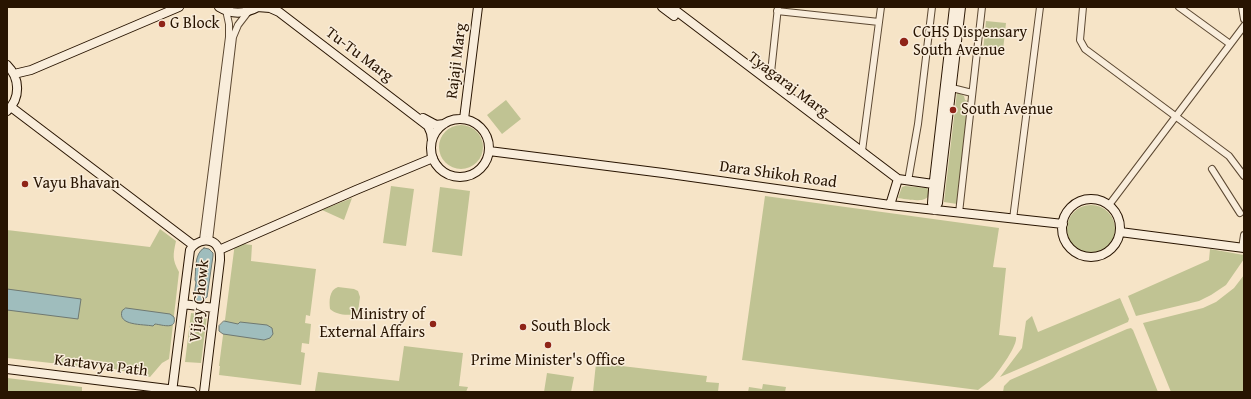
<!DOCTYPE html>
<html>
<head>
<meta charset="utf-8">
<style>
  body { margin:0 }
  #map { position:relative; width:1251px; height:399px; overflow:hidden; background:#f6e4c7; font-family:"Gentium Book Plus",serif }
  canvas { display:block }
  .frame { position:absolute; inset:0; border:8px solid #281401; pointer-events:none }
</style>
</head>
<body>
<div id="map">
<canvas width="1251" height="399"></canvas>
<div class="frame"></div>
</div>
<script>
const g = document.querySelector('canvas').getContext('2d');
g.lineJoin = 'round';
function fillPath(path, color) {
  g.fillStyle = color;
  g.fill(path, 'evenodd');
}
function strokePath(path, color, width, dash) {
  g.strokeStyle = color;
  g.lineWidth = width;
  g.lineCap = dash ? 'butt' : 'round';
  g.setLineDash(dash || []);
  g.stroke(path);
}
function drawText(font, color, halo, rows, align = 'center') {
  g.font = font + ' "Gentium Book Plus",serif';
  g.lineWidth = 3;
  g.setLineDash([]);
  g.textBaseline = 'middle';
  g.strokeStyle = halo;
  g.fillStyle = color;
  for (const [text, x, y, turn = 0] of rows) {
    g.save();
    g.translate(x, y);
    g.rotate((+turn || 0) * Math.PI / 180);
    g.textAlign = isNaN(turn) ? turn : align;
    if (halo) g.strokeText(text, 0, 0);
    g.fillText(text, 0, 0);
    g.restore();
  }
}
fillPath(new Path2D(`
  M986 21 1006 23 1003 50 994 49 992 53 983 51Z
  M957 92 964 96 965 100 968 101V104L957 204 944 202Z
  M506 100 521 119 502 134 487 115Z
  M439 147a22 22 0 1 1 44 0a22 22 0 1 1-44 0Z
  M391 186 414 189 406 246 383 243Z
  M905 186 927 188C936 206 906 199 898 198L902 187Z
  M440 187 470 191 462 256 432 252Z
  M765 196 999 228 993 267 1006 268 999 335 1016 337C1018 345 999 371 993 378 989 382 983 386 978 390L742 360Z
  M352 198 344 220 322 210Z
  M1067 229a24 24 0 1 1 48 0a24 24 0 1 1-48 0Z
  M160 229 176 241C173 255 172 259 179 272L169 359 162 363 150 377 92 364 93 360 88 359 86 367 7 358V230L150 247Z
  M235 243 252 245 251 261 316 269 310 316 306 315 305 323 311 324 309 344 302 343 301 352 305 353 301 385 219 375 220 366H219Z
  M1210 249 1244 255V259L1226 285 1211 295 1199 301 1136 316 1128 296 1209 260Z
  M1244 275V392H1171L1143 323 1203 308 1216 302 1234 288Z
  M338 287 354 289 358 291 360 297 358 312C352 317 336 315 330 309 329 301 329 290 338 287Z
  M1120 298 1129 319 1128 322 1000 377 1022 348 1026 321 1032 316 1038 332Z
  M191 313 207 315 201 363 185 362Z
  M1131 328 1133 330 1158 392H1003L1004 386 1010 380 1127 329Z
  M404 346 463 353 459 386 468 387 466 392H327L315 391 318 372 399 381Z
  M596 363 707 376 706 382 719 383 718 392H593Z
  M547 373 574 377 571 392H544Z
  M7 378 82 387V392H7Z
  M763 384 786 387 785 392H748L749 387 762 389Z`), '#c0c393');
const water = new Path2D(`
  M204 248 209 249 213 253V256L207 297 201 302 196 301 194 296 196 282 195 280C196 271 194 253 204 248Z
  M7 289 81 299 78 319 7 310Z
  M126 308 170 314 174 317C177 330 163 325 155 324L153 326C143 324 117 326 122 311Z
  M224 321 238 324 240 322 267 325 272 328 273 334 270 338 264 340 223 334 219 331V326Z`);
fillPath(water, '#9fbdbd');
strokePath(water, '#6f7972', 1);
const street = new Path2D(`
  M1083 7 1080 40 1085 49 1229 156 1244 176
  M1179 7 1230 44
  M1242 7 1244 19
  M777 11 879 22
  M770 82 778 7
  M952 88 972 93
  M862 151 881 7
  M1212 169 1240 213
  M908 181 918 124 932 7
  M1109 205 1244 26
  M959 213 982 7
  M1013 219 1040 7
  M203 240 229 37V24L226 10
  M209 241 233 37 238 25 248 12
  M1242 248 1244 235`);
const secondary = new Path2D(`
  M219 7C232 15 245 14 258 7
  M257 7 270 8 279 12 428 126 431 133 432 140
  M662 7 674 16
  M671 7 898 179 940 185
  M7 65C20 78 21 98 7 111
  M14 74 31 70 179 7
  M11 107 193 245
  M423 118 436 125 444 124
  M464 119 478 7
  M431 148a29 29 0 1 1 58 0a29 29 0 1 1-58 0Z
  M489 151 663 173 890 205 1063 224
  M1062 228a29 29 0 1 1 58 0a29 29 0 1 1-58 0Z
  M890 205 898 179
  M934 210 938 203 961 7
  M934 210 932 203 933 189 954 7
  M1120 232 1244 248
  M219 250 356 190 433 158
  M183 304 214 308
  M7 369 192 392
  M172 392 190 250C196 240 214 235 219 250 220 252 220 256 220 260L204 392`);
strokePath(street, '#5c4832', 8);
strokePath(secondary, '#281401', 10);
strokePath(street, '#f9eddb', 6);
strokePath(secondary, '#f9eddb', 8);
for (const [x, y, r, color] of [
  [162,24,4,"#8f2418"],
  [904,42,5,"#8f2418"],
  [953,110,4,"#8f2418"],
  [25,184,4,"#8f2418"],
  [433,324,4,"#8f2418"],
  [523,327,4,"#8f2418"],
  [548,345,4,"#8f2418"]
]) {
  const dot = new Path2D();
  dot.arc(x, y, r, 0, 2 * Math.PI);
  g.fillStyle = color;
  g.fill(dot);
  strokePath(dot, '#f9eddb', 1.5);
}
drawText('16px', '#281401', '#f9eddb', [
  ["G Block",170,24],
  ["CGHS Dispensary",913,33],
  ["South Avenue",913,51],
  ["South Avenue",961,110],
  ["Vayu Bhavan",33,184],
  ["Ministry of",425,315,"right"],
  ["External Affairs",425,333,"right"],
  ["South Block",531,327],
  ["Prime Minister's Office",548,361,"center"]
], 'left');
drawText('16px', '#281401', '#f9eddb', [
  ["Tu-Tu Marg",359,55,37],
  ["Rajaji Marg",457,61,-83],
  ["Tyagaraj Marg",788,85,37],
  ["Dara Shikoh Road",778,175,8],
  ["Vijay Chowk",200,301,-84],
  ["Kartavya Path",101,366,7]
]);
</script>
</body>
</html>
